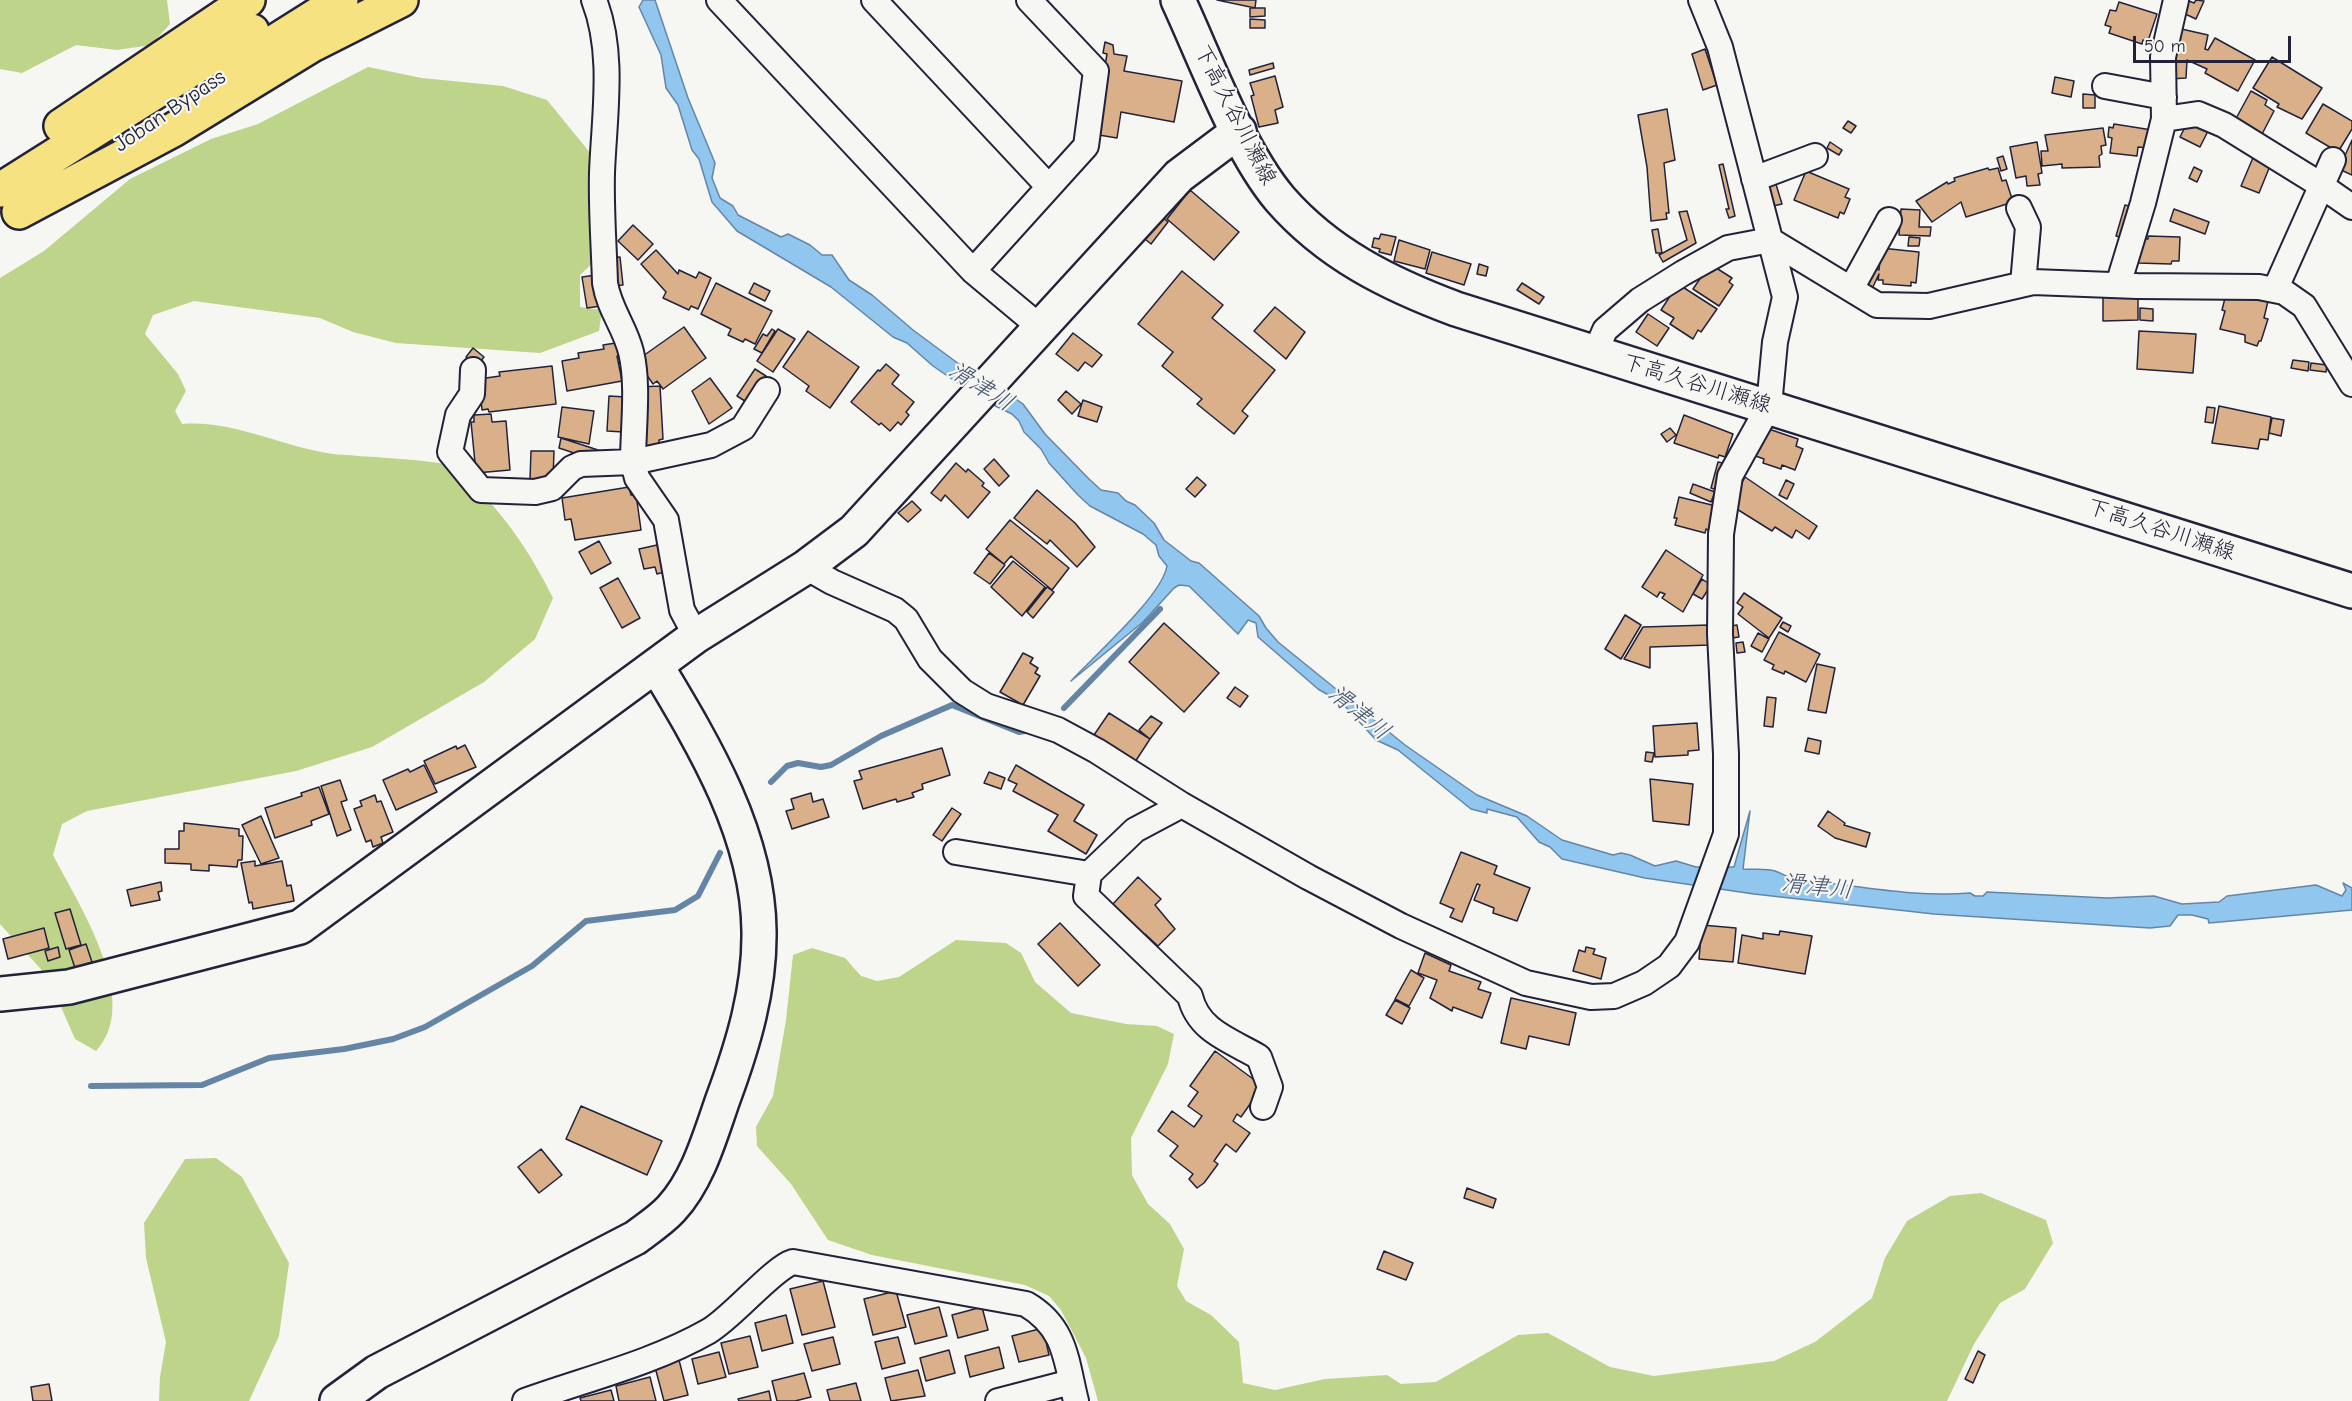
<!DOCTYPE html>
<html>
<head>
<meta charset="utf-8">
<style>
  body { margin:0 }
  #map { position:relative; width:2352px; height:1401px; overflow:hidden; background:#f6f6f2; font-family:"Comic Neue",sans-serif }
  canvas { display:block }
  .scale { position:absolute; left:2133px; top:36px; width:158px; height:27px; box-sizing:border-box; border:3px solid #22223b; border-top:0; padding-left:8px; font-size:18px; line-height:21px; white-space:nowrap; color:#22223b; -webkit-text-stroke:4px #f6f6f2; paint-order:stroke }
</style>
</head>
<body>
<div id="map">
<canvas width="2352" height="1401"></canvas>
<div class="scale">50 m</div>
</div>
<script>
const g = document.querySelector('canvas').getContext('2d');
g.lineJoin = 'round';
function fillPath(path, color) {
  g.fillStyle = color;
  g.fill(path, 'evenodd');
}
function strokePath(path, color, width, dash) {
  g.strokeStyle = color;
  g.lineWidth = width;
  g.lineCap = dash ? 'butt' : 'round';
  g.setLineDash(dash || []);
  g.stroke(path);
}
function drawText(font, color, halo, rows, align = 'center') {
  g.font = font + ' "Comic Neue","Klee One",sans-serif';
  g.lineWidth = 4.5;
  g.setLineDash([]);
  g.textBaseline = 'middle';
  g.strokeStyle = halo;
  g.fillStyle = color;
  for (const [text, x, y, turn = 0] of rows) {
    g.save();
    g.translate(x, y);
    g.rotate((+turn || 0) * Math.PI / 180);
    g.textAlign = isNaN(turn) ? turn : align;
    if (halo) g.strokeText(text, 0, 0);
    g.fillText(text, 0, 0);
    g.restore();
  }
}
fillPath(new Path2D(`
  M0 0H167L170 24 151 45 117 50 76 45 22 73 0 69Z
  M368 67 422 78 503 86 547 100 591 154 598 217V258L580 275V307L602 310 599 331 540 353 396 343 353 332 320 318 194 301 153 315 145 334 178 374 186 391 175 411 182 424C234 420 282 447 333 454 351 456 442 460 450 466 496 500 528 548 553 598L535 639 484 682 372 747 296 771 87 811 62 824 53 855C78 904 143 1001 96 1051L75 1039 48 977 0 924V278L44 251 130 179 211 139 258 124Z
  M956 940 1006 943 1021 953 1035 982 1071 1013 1126 1024 1157 1026 1174 1034 1168 1064 1131 1138 1132 1175 1148 1204 1170 1224 1184 1249 1177 1286 1186 1301 1211 1315 1239 1342 1243 1383 1275 1390 1325 1379 1387 1375 1401 1384 1436 1382 1518 1335 1548 1333 1610 1367 1654 1376 1774 1361 1815 1342 1872 1298 1885 1258 1907 1221 1950 1196 1981 1193 2046 1220 2053 1243 2025 1289 2000 1303 1974 1344 1947 1401H1098L1086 1358 1061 1310 1049 1296 1025 1285 872 1255 828 1240 791 1184 757 1146 756 1127 773 1096 786 1020 793 955 812 948 845 958 861 976 877 981 899 977Z
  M216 1158 242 1177 289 1263 279 1336 249 1401H159L160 1377 166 1342 146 1258 144 1223 185 1159Z`), '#bed48a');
const water = new Path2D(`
  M643 0H655L656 3 688 98 715 163 712 178 720 198 733 206 738 215 781 237 788 234 810 245 822 255H832L849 280 872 295 913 330 963 367 993 383 1023 404 1045 434 1089 479 1101 490 1118 493 1126 501 1135 505 1154 523 1164 540 1191 561 1199 563 1259 616 1266 628 1278 642 1405 745 1477 795 1527 816 1562 840 1613 855 1621 853 1630 855 1655 866 1676 861 1696 867H1734L1750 811 1743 869C1753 870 1765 868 1775 871 1784 874 1791 880 1801 880 1855 885 1914 898 1970 893L1975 896H1983L1987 892 2107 898 2154 896 2182 904 2219 902 2227 896 2316 885 2342 896 2346 890 2343 883 2352 888V910L2209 923 2208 919 2192 915H2178L2170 926 2150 928 1934 914 1754 894 1645 878 1562 859 1550 847 1539 842 1517 817 1487 809V813L1471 809 1398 750 1376 740 1342 703 1318 689 1258 637 1256 623 1248 620 1238 634 1189 586 1179 585 1174 588 1143 622 1071 681C1095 655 1162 596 1167 566L1159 556 1156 545 1143 534 1090 506 1078 495 1049 463 1041 449 1024 432 1019 421 1012 414 981 399 933 366 907 343 893 337 831 287 737 231 712 202 699 159 692 150 678 105 666 88 661 55 639 7Z`);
fillPath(water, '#91c7ef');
strokePath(water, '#6585a7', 1.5);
strokePath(new Path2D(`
  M1064 708 1160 609
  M771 782 787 766 798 763 821 767 831 765 881 736 952 705 1019 732 1025 731
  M91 1086 202 1085 269 1058 344 1049 393 1039 425 1027 532 966 586 921 675 910 698 896 720 853`), '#6585a7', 6);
const building = new Path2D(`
  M1217 0H1256L1255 8Z
  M2196 0 2204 1 2196 19 2183 13 2189 1 2194 3Z
  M2119 2 2157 14 2148 41 2143 40 2142 44 2109 33 2111 27 2105 25 2110 10 2116 11Z
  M1250 8H1265V16L1250 17Z
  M1250 19 1265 20V28H1250Z
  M2177 28 2208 35 2205 49 2208 50 2215 38 2255 60 2238 91 2205 73 2207 69 2187 60 2186 78 2169 79Z
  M1105 42 1113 45 1114 54 1127 56 1124 71 1182 81 1174 122 1121 112 1117 138 1093 134 1107 54 1103 53Z
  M1705 49 1717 85 1703 90 1692 54Z
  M2272 57 2322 88 2302 119 2277 107 2279 104 2253 88Z
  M1273 63 1274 68 1250 75 1249 70Z
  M1275 76 1283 107 1275 110 1278 123 1259 127 1251 96 1254 95 1250 83Z
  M2055 77 2074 81 2071 97 2052 93Z
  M2251 91 2267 100 2265 105 2274 111 2260 138 2233 124Z
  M2083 94 2095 95V108H2083Z
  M2323 104 2352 121V129L2338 152 2306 133Z
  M1667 109 1675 160 1664 163 1669 213H1666L1667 219 1651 221 1647 167 1638 115Z
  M1848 121 1856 126 1851 133 1843 128Z
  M2188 121 2208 131 2200 147 2180 137Z
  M2114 124 2152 130 2149 148 2138 147 2137 156 2110 153 2112 138 2108 137 2109 127 2113 128Z
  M2103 128 2106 145 2101 146 2102 154 2099 156 2100 167 2062 168V164L2042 166 2041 151H2048L2045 135Z
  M2352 140V175L2339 169Z
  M1830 142 1842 150 1839 155 1827 148Z
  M2037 142 2042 173 2038 174 2040 185 2027 186 2026 176 2016 178 2010 147Z
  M2255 153 2272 161 2259 193 2241 186Z
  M2003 156 2007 169 2001 171 1997 158Z
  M1723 164 1735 216 1729 218 1726 209H1729L1719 165Z
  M2194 167 2202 171 2197 182 2189 178Z
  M1988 168 1989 170 1998 168 2002 181 2006 180 2013 202 1966 217 1961 202 1932 222 1916 201 1947 182 1948 184 1955 181 1954 178Z
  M1806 171 1849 189 1845 197 1850 199 1844 214 1840 212 1838 218 1794 200Z
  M1775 181 1782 204 1773 206 1766 184Z
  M1190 190 1239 232 1214 260 1167 219Z
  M2125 205 2133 207 2124 238 2116 236Z
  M1901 209 1920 210 1919 227H1931L1930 236 1899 235Z
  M2174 209 2209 222 2205 234 2170 221Z
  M1687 211 1696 243 1663 262 1659 255 1687 240 1679 212Z
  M1162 217 1168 222 1151 244 1145 239Z
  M633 225 653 244 638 260 618 241Z
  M1658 229 1662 253H1656L1652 230Z
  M1381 234 1396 237 1391 255 1379 252 1380 249 1372 247 1374 238 1379 239Z
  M2148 236 2180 237 2179 261H2172L2171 264 2137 263V239H2148Z
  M1909 237 1920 238 1919 246H1908Z
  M1399 240 1430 250 1425 269 1394 261Z
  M1881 248 1919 252 1916 283 1911 282V286L1883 284V280H1878L1879 274 1871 291 1859 286 1869 265 1879 270Z
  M656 250 678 274 679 270 696 278 699 272 711 278 698 309 691 306 689 310 663 298 666 292 641 264Z
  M1432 252 1471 264 1464 285 1426 273Z
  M620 257 623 285 614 286 610 258Z
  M1479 264 1488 267 1486 276 1477 274Z
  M1710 264 1732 278 1729 282 1733 285 1719 306 1693 289Z
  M1182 271 1223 305 1212 318 1275 370 1242 411 1248 416 1234 434 1197 404 1202 399 1162 366 1173 352 1138 324Z
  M596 275 601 306 587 308 582 277Z
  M716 283 772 311 755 344 745 339 743 342 728 335 731 329 701 314Z
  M754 283 770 291 765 301 749 293Z
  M1522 283 1544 297 1539 304 1517 290Z
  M1678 284 1717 309 1701 332 1698 330 1693 339 1670 324 1674 318 1661 310Z
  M2138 294V320L2103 321V295Z
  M2226 294 2268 301 2264 318 2268 319 2261 341H2259L2257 346 2245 342V335L2220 329 2225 311 2222 310Z
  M1275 307 1305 332 1286 359 1254 331Z
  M2140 308 2153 309V321L2140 320Z
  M1648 314 1669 328 1657 346 1636 332Z
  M684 327 706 358 663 389 657 381 653 384 639 364 646 360 643 356Z
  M772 329 775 331 762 353 754 349 763 334 767 336Z
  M778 329 795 339 773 372 757 361Z
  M808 331 859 367 830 408 806 391 809 386 783 367Z
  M2139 331 2196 334 2193 373 2137 369Z
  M1073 333 1102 355 1092 367 1085 362 1078 371 1056 354Z
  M622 342 624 355 617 356 622 381 567 391 562 361 579 358 578 353 604 349 603 345Z
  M473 348 484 357 477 366 466 357Z
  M2293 360 2309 362 2308 371 2291 368Z
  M2311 363 2327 365 2326 372 2310 370Z
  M886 364 899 375 892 384 914 402 906 412 909 415 901 425 898 422 890 431 881 423 879 425 851 402 878 370 880 371Z
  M552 366 556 404 489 412 488 409 482 410 479 379 500 376 499 372Z
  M755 369 766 376 748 403 737 396Z
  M710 378 732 408 709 424 692 391Z
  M660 386 663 439 659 440V448L644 449 640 387Z
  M1066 391 1081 404 1072 414 1058 400Z
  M609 396 626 397 624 432 607 431Z
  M1083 400 1102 407 1097 422 1078 416Z
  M2219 406 2271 417 2268 440 2260 439 2258 449 2212 443Z
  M562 407 594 411 589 444 558 437Z
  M2207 407 2215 408 2213 423 2205 422Z
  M491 414 492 422 506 421 510 470 476 473 471 422H474V415Z
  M1684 415 1733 434 1725 457 1719 455 1718 458 1674 443Z
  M2272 418 2284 420 2281 436 2269 433Z
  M1760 426 1798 439 1796 446 1803 449 1795 470 1782 465 1781 469 1763 463 1764 459 1750 454Z
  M1670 428 1676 435 1667 442 1661 434Z
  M561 438 598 450 595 460 559 448Z
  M531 451H554L553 479H530Z
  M994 459 1009 476 999 486 984 469Z
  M1718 462 1727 464 1720 491 1711 488Z
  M956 463 966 472 968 469 984 483 982 486 990 492 968 518 945 495 941 501 931 493Z
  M1197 477 1206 485 1195 497 1186 489Z
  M1745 477 1817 526 1809 539 1796 530 1792 538 1775 527 1772 531 1732 506 1735 494Z
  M1786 480 1794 484 1787 499 1779 495Z
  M1693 484 1715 492 1711 502 1690 493Z
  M629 487 631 495 636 494 641 530 575 540 571 519 565 520 562 498Z
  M1037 490 1075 523 1095 547 1077 567 1050 540 1047 544 1014 518Z
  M1679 497 1716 506 1710 531 1706 529 1705 533 1675 525 1677 518H1674Z
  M912 501 921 510 908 522 898 513Z
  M1010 520 1069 568 1052 590 1011 556 1004 564 986 549Z
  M599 541 611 563 591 574 579 552Z
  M657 545 664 572 657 574 655 567 644 569 639 549Z
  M1666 550 1703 575 1683 612 1662 598 1665 594 1660 592 1657 597 1642 587Z
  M989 553 1005 565 990 584 974 573Z
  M1013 561 1045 587 1022 616 991 587Z
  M618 578 640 618 622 628 600 588Z
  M1702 579 1711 585 1702 599 1693 594Z
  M1047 587 1054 592 1033 618 1027 612Z
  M1744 593 1782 618 1769 638 1738 614 1743 607 1737 603Z
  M1625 615 1641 625 1621 659 1605 649Z
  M1783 622 1791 626 1788 632 1780 627Z
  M1164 623 1219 673 1184 712 1129 662Z
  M1709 625 1710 645 1650 647V668L1624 659 1643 627Z
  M1737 625 1739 637 1732 638 1731 626Z
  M1779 632 1820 654 1806 682 1785 671 1784 674 1772 669 1774 665 1764 660Z
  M1758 633 1769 639 1762 652 1751 646Z
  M1743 642 1745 652 1737 653 1736 643Z
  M1023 653 1033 658 1030 663 1038 668 1035 673 1040 676 1023 705 1000 692Z
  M1817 664 1835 668 1826 713 1808 710Z
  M1235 687 1248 696 1240 707 1227 698Z
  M1767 697 1776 698 1773 727 1764 726Z
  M1109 713 1150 739 1135 762 1094 735Z
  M1151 716 1162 723 1150 739 1139 730Z
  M1697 723 1699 750 1688 751V755L1655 757 1653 726Z
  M1808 738 1821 741 1819 754 1805 751Z
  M465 745 476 767 435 784 424 761 456 746 457 749Z
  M942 748 950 775 922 784 923 789 912 793 914 797 897 802 896 799 863 809 854 781 862 779 859 771Z
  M1646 752 1654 753 1652 762 1645 761Z
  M424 765 437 792 396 810 383 780 408 769 410 772Z
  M1016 765 1084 805 1074 821 1097 835 1086 854 1048 831 1058 815 1013 791 1017 784 1008 780Z
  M989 772 1005 778 1001 789 984 783Z
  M1650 779 1693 784 1689 825 1653 821Z
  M340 780 347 800 341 802 351 830 337 836 321 786Z
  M319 787 329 814 311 821 312 825 275 838 265 808 302 796 301 793Z
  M811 793 813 802 823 799 829 817 792 829 786 811 794 809 791 799Z
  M375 795 377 802 381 801 393 832 381 837 383 843 373 847 371 840 366 842 354 809 362 806 360 801Z
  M952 808 961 814 942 841 933 835Z
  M1828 811 1845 823 1844 825 1870 833 1866 847 1835 838 1818 826Z
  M261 816 279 858 261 864 242 825Z
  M184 823 239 829V836H243L242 860H238L237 867 209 865V871L191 870V864L165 863V849H179V831H184Z
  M1461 852 1497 866 1494 874 1530 888 1517 921 1493 913 1494 908 1474 900 1480 885 1477 884 1462 922 1450 917 1454 909 1440 903Z
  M255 861V866L282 861 287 886 291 885 294 901 253 909 252 902 249 903 241 863Z
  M1138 877 1161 899 1155 905 1175 929 1158 946 1145 934 1142 938 1130 926 1132 924 1112 905Z
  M161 882 162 891 158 892 160 900 131 906 127 890Z
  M70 909 81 945 66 949 55 913Z
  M1060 923 1100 965 1078 986 1038 944Z
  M1702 925 1736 928 1733 962 1699 959Z
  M44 928 49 948 8 959 3 939Z
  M1780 931 1812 936 1805 974 1738 963 1742 935 1763 939V933L1779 935Z
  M86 944 92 962 75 968 69 950Z
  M58 947 60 957 48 961 45 951Z
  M1586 947 1595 949 1593 954 1606 958 1601 979 1573 971 1579 950 1585 952Z
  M1425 953 1451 965 1449 971 1481 982 1478 989 1491 993 1482 1018 1453 1007 1452 1011 1430 998 1437 980 1418 973Z
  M1411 970 1424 978 1409 1006 1395 999Z
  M1511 998 1576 1013 1569 1045 1529 1036 1526 1049 1501 1043Z
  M1395 1000 1410 1008 1402 1024 1386 1015Z
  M1215 1051 1260 1084 1254 1093 1257 1094 1241 1117 1237 1114 1233 1121 1250 1133 1236 1152 1226 1144 1214 1161 1218 1164 1204 1183 1197 1188 1189 1179 1193 1174 1170 1156 1178 1146 1158 1131 1172 1111 1194 1127 1202 1116 1188 1106 1198 1092 1190 1086Z
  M581 1106 662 1141 647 1175 566 1139Z
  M541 1149 562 1175 539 1193 518 1167Z
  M1467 1188 1496 1199 1493 1208 1464 1198Z
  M1384 1251 1413 1263 1406 1280 1377 1269Z
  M823 1281 835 1327 802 1335 790 1289Z
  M896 1291 906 1327 873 1335 864 1299Z
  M939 1307 947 1336 915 1344 907 1315Z
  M982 1307 988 1330 958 1338 952 1315Z
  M786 1315 793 1343 762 1351 755 1323Z
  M1043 1328 1049 1355 1019 1362 1012 1336Z
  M750 1336 758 1367 729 1374 721 1343Z
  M833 1337 840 1364 812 1371 804 1344Z
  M898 1337 905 1363 882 1369 875 1342Z
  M999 1347 1004 1368 970 1377 965 1356Z
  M949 1350 955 1373 926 1381 920 1358Z
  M1978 1351 1985 1355 1973 1383 1965 1379Z
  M719 1352 726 1377 698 1384 692 1359Z
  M679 1360 688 1395 664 1401 655 1367Z
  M918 1370 925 1396 891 1401 885 1378Z
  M804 1373 811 1397 795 1401H777L772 1381Z
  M650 1377 656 1401H619L616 1386Z
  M856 1383 861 1401H830L827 1390Z
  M49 1384 52 1401H33L31 1387Z
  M611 1390 614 1401H581L580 1398Z
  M769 1391 771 1401H739L738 1399Z`);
fillPath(building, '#dab08b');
strokePath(building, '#22223b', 1.5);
const street = new Path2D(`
  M594 0C615 53 604 117 602 173 601 210 604 247 605 283 609 309 625 327 631 352 639 384 633 429 633 462L637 478 666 520 682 610 696 636
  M719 0 973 271
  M874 0 1049 187
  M1029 0 1096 71 1086 146 973 271 1040 327
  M2105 86 2164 97
  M2164 119 2198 114 2224 125 2316 182 2352 207
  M1754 179 1815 156
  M2019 208 2028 227 2023 284
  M2118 285 2143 203 2164 119 2163 57 2176 0
  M1851 289 1889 220
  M2275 290 2333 160
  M1595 353 1605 330 1640 300 1683 273 1728 248 1770 240 1877 305 1929 306 2033 282 2137 286 2259 287 2284 292 2304 306 2352 384
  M473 370 472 394 458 415 450 452 481 490 535 492 552 488 572 468 581 464 633 462 711 445 743 428 767 390
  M806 567 832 582 895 610 906 619 930 659 962 691 986 706 1058 730 1097 751 1182 805 1308 877 1401 926 1526 983 1591 997 1614 996 1644 983 1669 966 1687 942 1726 834V754L1720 634 1721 534 1730 476 1769 406 1775 342 1785 297 1720 47 1701 0
  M1182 805 1135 830 1089 874 1086 896 1190 996C1198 1031 1230 1040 1259 1057L1270 1087 1263 1107
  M956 852 1089 874
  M525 1401C586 1379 653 1363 709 1331 734 1316 773 1268 793 1262L1026 1304C1066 1327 1066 1361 1076 1401
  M998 1401 1071 1382`);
const secondary = new Path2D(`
  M1178 0C1205 58 1239 151 1280 199 1328 254 1389 284 1456 309L2352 591
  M0 994 69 987 300 927 696 636 806 567 854 531 1179 176 1239 131
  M337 1401 377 1372 635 1238C647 1229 661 1220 671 1209 698 1180 710 1136 723 1099 743 1045 760 989 759 931 758 835 705 747 657 667`);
const highway = new Path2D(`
  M233 68 341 0
  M61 126 248 0
  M0 190 252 31
  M19 212 173 130 312 45 401 0`);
strokePath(street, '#22223b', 28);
strokePath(secondary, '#22223b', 38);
strokePath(highway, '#22223b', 38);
strokePath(street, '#f6f6f2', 24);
strokePath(secondary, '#f6f6f2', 33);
strokePath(highway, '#f7e281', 33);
drawText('22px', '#22223b', '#f6f6f2', [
  ["Joban Bypass",170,111,-34],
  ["下高久谷川瀬線",1235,115,63],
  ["下高久谷川瀬線",1697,384,17],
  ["下高久谷川瀬線",2161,530,18]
]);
drawText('italic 24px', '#435471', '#f6f6f2', [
  ["滑津川",981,387,32],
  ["滑津川",1359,713,39],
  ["滑津川",1817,887,6]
]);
</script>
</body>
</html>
